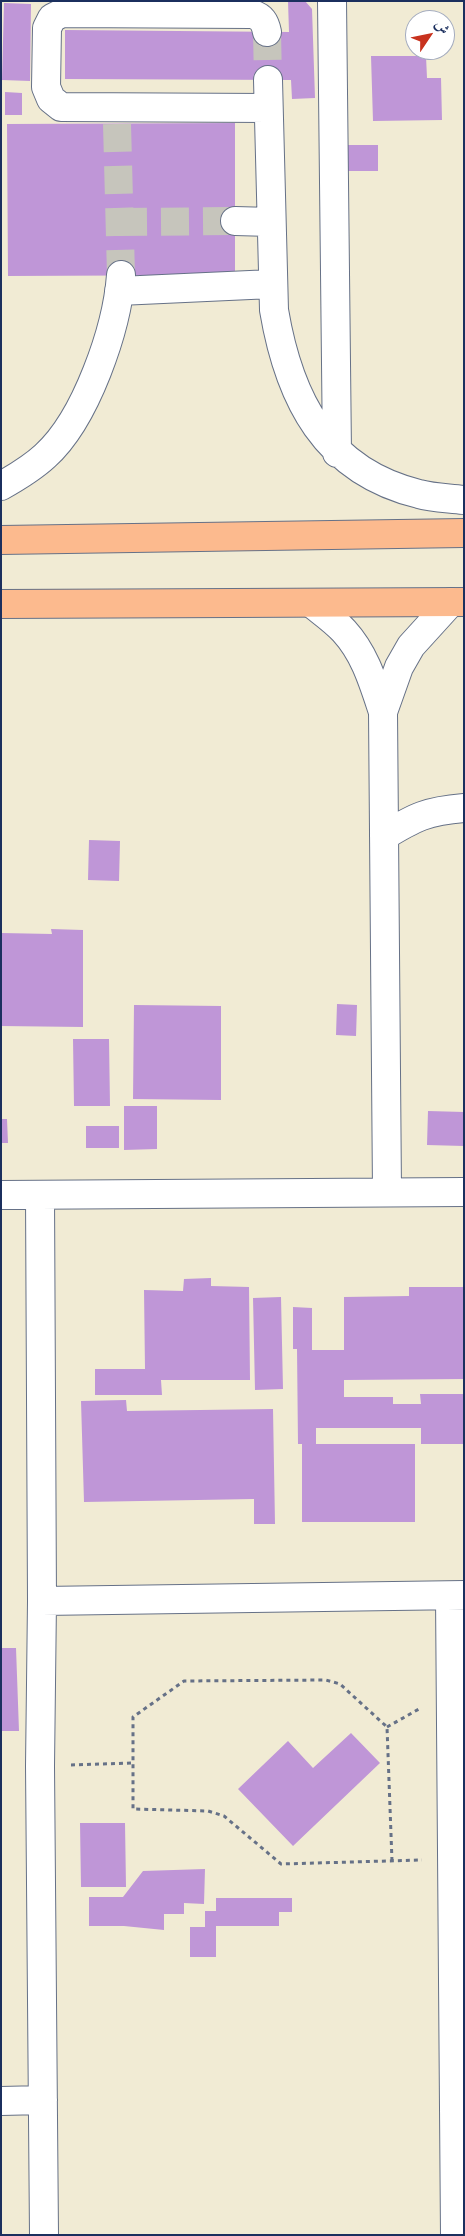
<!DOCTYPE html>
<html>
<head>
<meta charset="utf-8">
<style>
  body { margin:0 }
  #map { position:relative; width:465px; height:2236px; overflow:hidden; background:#f1ebd4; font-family:Cardo,Amiri,serif }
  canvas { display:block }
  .frame { position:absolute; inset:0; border:2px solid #1b2f5e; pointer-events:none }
  .north { position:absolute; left:405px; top:10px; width:50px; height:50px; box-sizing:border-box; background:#fff; border:1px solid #a4acbf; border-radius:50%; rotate:56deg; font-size:14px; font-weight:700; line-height:20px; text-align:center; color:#1b2f5e }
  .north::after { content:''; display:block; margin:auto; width:18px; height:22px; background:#c8321e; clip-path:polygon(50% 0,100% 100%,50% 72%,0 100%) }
</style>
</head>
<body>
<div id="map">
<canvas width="465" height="2236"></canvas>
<div class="frame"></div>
<div class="north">ش</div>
</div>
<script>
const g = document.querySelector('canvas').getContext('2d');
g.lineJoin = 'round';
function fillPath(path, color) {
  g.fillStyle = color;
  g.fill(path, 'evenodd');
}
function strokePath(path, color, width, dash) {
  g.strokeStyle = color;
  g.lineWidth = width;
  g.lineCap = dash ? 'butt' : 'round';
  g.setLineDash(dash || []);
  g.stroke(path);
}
fillPath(new Path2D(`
  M288 1H305L312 9 315 98 292 99 291 80 65 79V30L289 32Z
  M4 3 31 4 30 81 2 80Z
  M371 56H426L427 78H441L442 120 373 121Z
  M5 92 22 93V115H5Z
  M235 123V275L8 276 7 124Z
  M348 145H378V171H348Z
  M89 840 120 841 119 881 88 880Z
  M51 929 83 930V1027L1 1026V933L52 934Z
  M337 1004 357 1005 356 1036 336 1035Z
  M134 1005 221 1006V1100L133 1099Z
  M73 1039H109L110 1106H74Z
  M124 1106H157V1149L124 1150Z
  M428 1111 464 1112V1146L427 1145Z
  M1 1119H7L8 1143H1Z
  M86 1126H119V1148H86Z
  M211 1278V1286L249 1287 250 1380H161L162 1395H95V1369H145L144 1290 183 1291 184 1279Z
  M409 1287H464V1379L344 1380V1397H393V1404H421L420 1394H464V1444H421V1428H316V1444H415V1522H302V1444H298L297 1349H293V1307L312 1308V1350H344V1297L409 1296Z
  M281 1297 283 1389 255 1390 253 1298Z
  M126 1400 127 1411 273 1409 275 1524H254V1499L84 1502 81 1401Z
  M1 1648H16L19 1731H1Z
  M351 1733 380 1763 293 1846 238 1789 288 1741 313 1768Z
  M80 1823H125L126 1887H81Z
  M205 1869 204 1904 184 1903V1914H164V1930L124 1926H89V1897H123L143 1871Z
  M216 1898H292V1912H279V1926H216V1957H190V1927H205V1911H216Z`), '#bf96d7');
strokePath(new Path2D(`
  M267 32 268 80
  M117 124 121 275
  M119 222 235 221`), '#c6c5bc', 28, [28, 14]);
const minor = new Path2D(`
  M332 1 337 453
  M267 32C265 22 262 17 252 14L62 13 52 18 47 28 46 87 51 99 61 107 268 108
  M268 80 274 310C289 399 325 471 419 494 433 498 449 498 464 500
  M235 221 271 222
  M119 291 272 284
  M1 486C17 477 32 468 45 456 86 419 117 329 121 275
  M311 603C322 612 335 621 344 631 365 654 373 682 383 712L387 1192
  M383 712 399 667 411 646 451 602
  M384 836C415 817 427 811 464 808
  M1 1195 464 1192
  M40 1195 42 1601 40 1766 44 2235
  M450 1596 455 2235
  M42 1601 464 1595
  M1 2101 43 2100`);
const major = new Path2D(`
  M1 540 464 533
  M1 604 464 602`);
strokePath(minor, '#667187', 30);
strokePath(major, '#667187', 30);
strokePath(new Path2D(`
  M387 1727 419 1709
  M71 1765 132 1763
  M392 1861 387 1727 340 1684 326 1680 184 1681 133 1717V1809L208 1811 224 1816 281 1864 422 1860`), '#667187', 3, [4, 4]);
strokePath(minor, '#fff', 28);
strokePath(major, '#fcba8e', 28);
</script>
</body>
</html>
